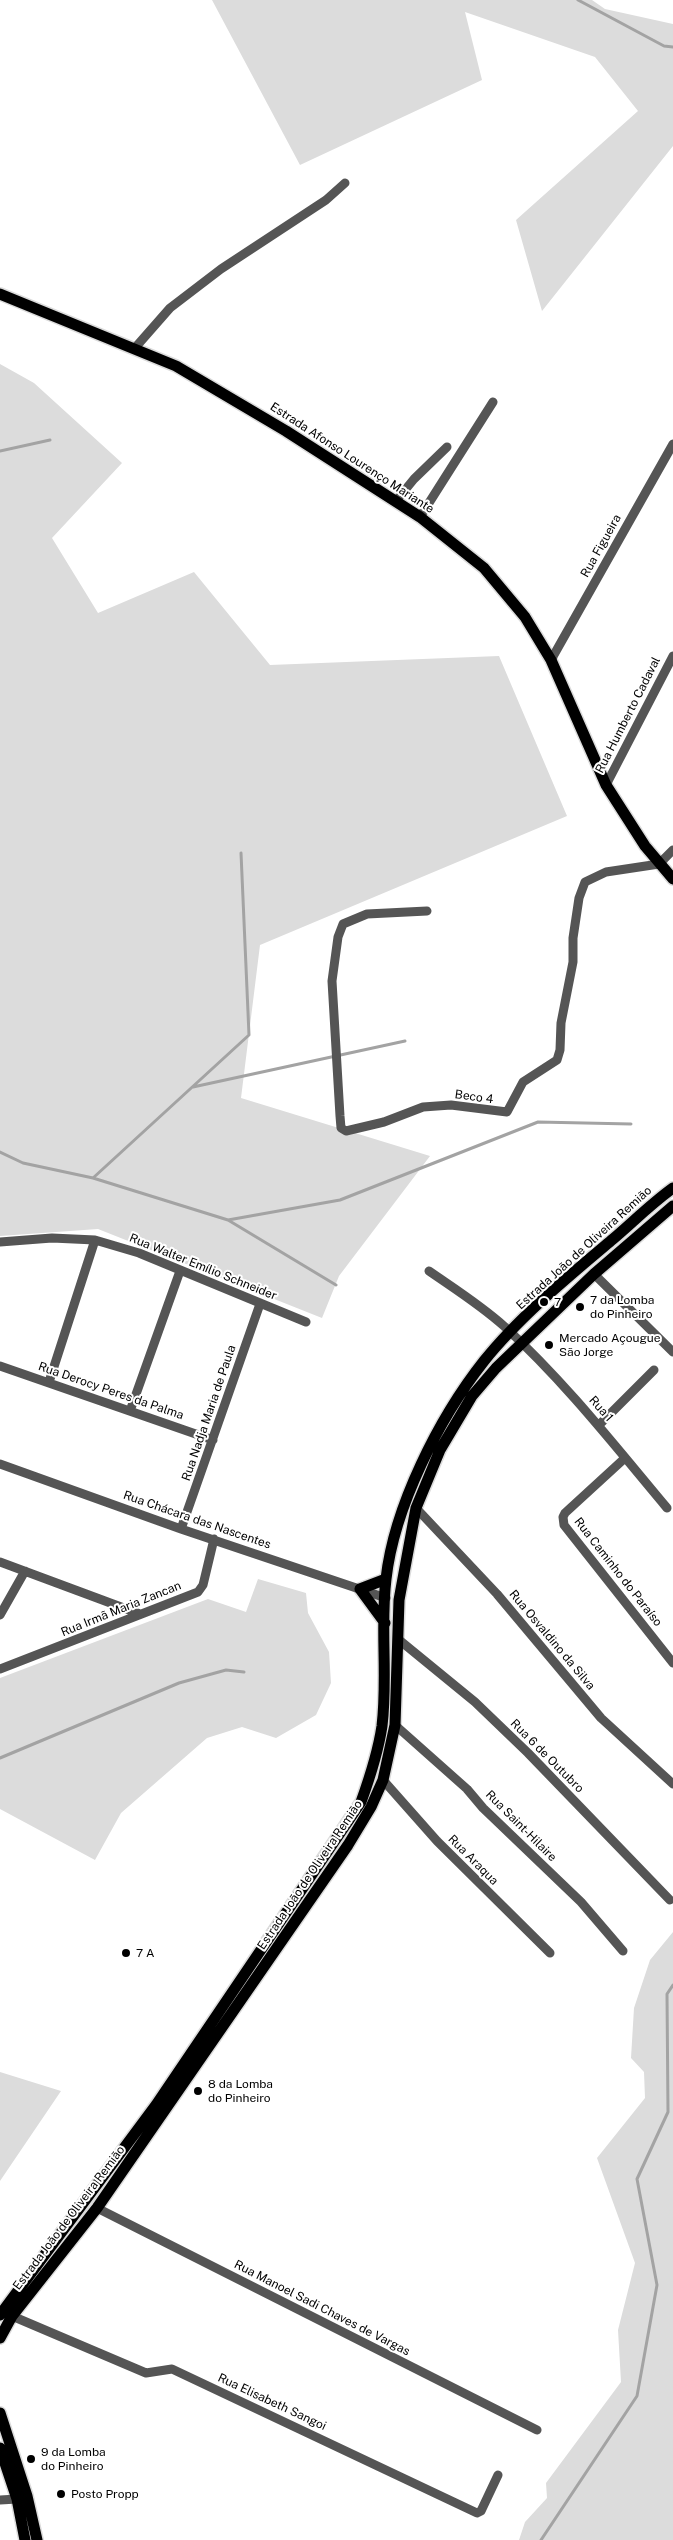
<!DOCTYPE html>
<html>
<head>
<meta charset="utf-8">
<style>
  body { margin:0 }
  canvas { display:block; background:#fff }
</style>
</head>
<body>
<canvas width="673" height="2540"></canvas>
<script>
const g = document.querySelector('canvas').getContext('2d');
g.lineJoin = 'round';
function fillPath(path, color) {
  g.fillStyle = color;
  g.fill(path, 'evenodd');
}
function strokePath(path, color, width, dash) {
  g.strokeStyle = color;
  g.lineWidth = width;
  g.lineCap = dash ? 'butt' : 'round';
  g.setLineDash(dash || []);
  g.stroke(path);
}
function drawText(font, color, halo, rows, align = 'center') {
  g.font = font + ' "Public Sans",sans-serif';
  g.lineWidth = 4;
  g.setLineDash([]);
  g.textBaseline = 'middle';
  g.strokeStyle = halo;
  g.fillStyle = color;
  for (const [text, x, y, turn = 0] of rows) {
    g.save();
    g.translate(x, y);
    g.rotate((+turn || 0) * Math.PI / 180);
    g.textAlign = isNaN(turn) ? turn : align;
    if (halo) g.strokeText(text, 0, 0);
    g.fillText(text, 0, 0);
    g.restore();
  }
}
fillPath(new Path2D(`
  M212 0H592L605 9 673 24V146L542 311 516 220 638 111 595 57 465 12 482 80 300 165Z
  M0 364 34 383 122 463 52 538 98 613 194 572 270 665 499 656 567 816 260 945 241 1098 430 1156 339 1276 322 1318 98 1229 0 1236Z
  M258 1579 306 1593 308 1613 329 1652 331 1683 316 1715 276 1738 242 1727 207 1738 121 1813 95 1860 0 1809V1678L208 1599 246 1612Z
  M673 1932V2540H519L525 2522 547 2498 546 2483 621 2382 618 2330 635 2263 597 2158 645 2098 644 2072 631 2058 634 2008 650 1960Z
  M0 2072 61 2091 0 2181Z`), '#dcdcdc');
strokePath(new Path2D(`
  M578 0 664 46 673 47
  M0 451 50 440
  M193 1087 405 1041
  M0 1152 23 1163 93 1178 228 1220 336 1285
  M93 1178 249 1035 241 853
  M228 1220 340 1200 538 1122 631 1124
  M0 1758 179 1683 226 1670 244 1672
  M541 2540 637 2396 657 2285 637 2179 668 2112 667 1994 673 1985`), '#a3a3a3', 3);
const major = new Path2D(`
  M0 294 176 366 286 431 420 517 484 568 525 617 551 660 606 785 645 846 673 879
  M385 1623 360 1589 386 1579
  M0 2315 156 2105 361 1802C370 1777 378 1753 382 1726 388 1677 380 1627 386 1579 394 1507 439 1418 484 1361 519 1317 569 1276 613 1239 633 1222 652 1203 673 1188
  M0 2338 12 2316 97 2208 348 1845 371 1807 383 1780 395 1725 399 1600 416 1508 440 1450 472 1396 496 1368 594 1274 673 1206
  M0 2413 27 2496 37 2540
  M0 2448 17 2499 25 2540`);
strokePath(major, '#dbdbdb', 14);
strokePath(new Path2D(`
  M134 349 170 308 221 269 326 200 345 183
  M396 501 414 479 447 447
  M420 517 493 402
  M551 660 673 444
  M606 785 673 656
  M427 911 367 914 343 924 338 937 332 981 340 1116 341 1128 346 1131 384 1122 423 1107 451 1105 507 1112 523 1082 557 1060 560 1050 561 1023 573 962V938L579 898 585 882 606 872 659 864 673 850
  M0 1242 52 1238 95 1240 139 1253 306 1322
  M429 1271C455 1289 482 1306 505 1327 565 1382 615 1446 667 1508
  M594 1274 673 1352
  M0 1366 213 1440
  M49 1382 95 1240
  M130 1411 180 1271
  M599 1425 654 1370
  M625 1458 565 1513 563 1517 564 1525 673 1663
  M0 1464 181 1529 386 1598
  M416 1508 497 1594 601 1718 673 1784
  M181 1529 260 1304
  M0 1562 140 1614
  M0 1615 25 1571
  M398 1639 475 1702 528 1753 670 1900
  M0 1669 198 1592 203 1585 214 1539
  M395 1725 467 1789 483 1808 581 1902 623 1951
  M383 1780 437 1841 550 1953
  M97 2208 537 2430
  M12 2316 146 2373 172 2369 477 2513 481 2511 498 2475
  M0 2500 17 2499`), '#555', 9);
strokePath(major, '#000', 11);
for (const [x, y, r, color] of [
  [544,1302,5,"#000"],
  [580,1307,5,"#000"],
  [549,1345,5,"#000"],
  [126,1953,5,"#000"],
  [198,2091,5,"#000"],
  [31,2459,5,"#000"],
  [61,2494,5,"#000"]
]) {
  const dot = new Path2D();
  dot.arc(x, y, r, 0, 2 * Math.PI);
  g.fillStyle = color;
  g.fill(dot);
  strokePath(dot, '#fff', 2);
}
drawText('12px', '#000', '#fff', [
  ["Estrada Afonso Lourenço Mariante",352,458,33],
  ["Rua Figueira",601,546,-61],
  ["Rua Humberto Cadaval",628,715,-63],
  ["Beco 4",474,1097,8],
  ["Estrada João de Oliveira Remião",584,1248,-42],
  ["Rua Walter Emílio Schneider",203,1267,22],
  ["Rua Derocy Peres da Palma",111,1391,19],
  ["Rua 1",601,1409,48],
  ["Rua Nadja Maria de Paula",209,1413,-71],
  ["Rua Chácara das Nascentes",197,1520,19],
  ["Rua Caminho do Paraíso",618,1572,52],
  ["Rua Irmã Maria Zancan",121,1609,-22],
  ["Rua Osvaldino da Silva",552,1640,50],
  ["Rua 6 de Outubro",547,1756,45],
  ["Rua Saint-Hilaire",521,1826,45],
  ["Rua Araqua",473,1860,45],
  ["Estrada João de Oliveira Remião",310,1875,-56],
  ["Estrada João de Oliveira Remião",69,2218,-53],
  ["Rua Manoel Sadi Chaves de Vargas",322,2308,27],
  ["Rua Elisabeth Sangoi",272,2402,25]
]);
drawText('12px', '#000', '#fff', [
  ["7 da Lomba",590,1300],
  ["do Pinheiro",590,1314],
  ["7",554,1302],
  ["Mercado Açougue",559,1338],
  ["São Jorge",559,1352],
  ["7 A",136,1953],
  ["8 da Lomba",208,2084],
  ["do Pinheiro",208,2098],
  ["9 da Lomba",41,2452],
  ["do Pinheiro",41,2466],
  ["Posto Propp",71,2494]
], 'left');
</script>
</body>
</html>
